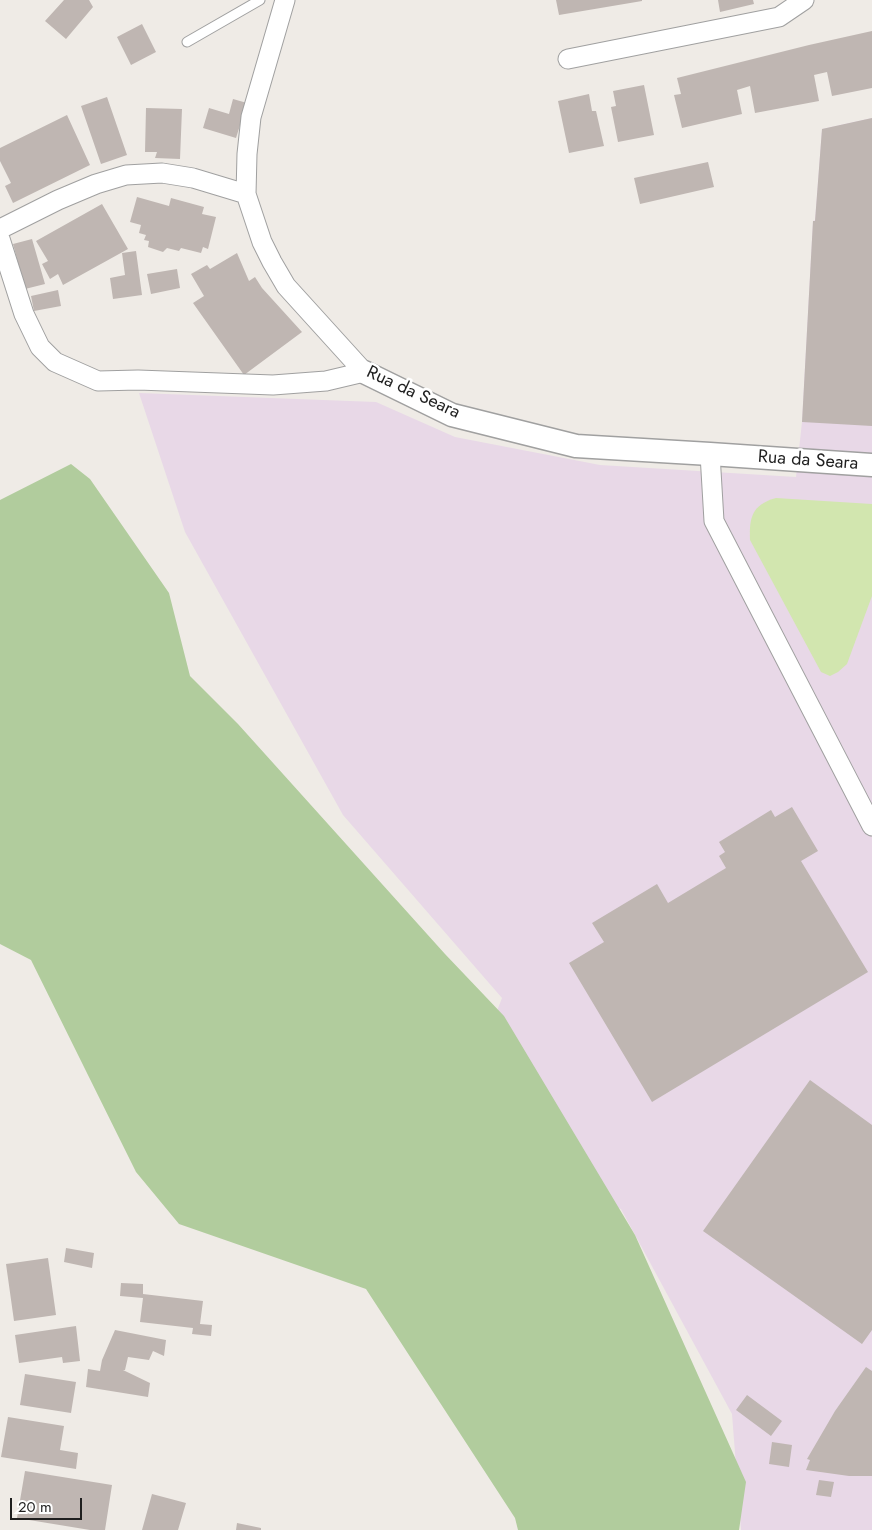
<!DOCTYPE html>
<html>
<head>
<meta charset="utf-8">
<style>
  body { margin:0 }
  #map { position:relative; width:872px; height:1530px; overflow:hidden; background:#efebe6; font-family:Jost,sans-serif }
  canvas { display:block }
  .scale { position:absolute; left:10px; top:1498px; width:72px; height:22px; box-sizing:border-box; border:2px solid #1f1f1f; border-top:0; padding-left:6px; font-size:15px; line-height:18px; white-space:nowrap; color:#1f1f1f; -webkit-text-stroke:4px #fff; paint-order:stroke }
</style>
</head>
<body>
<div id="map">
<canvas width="872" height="1530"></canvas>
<div class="scale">20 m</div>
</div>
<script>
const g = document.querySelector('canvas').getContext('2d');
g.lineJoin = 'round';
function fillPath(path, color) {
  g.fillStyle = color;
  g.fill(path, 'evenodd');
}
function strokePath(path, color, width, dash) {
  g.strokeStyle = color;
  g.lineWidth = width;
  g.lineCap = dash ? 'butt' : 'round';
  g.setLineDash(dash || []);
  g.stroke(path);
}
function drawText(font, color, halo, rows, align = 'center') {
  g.font = font + ' Jost,sans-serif';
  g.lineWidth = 5;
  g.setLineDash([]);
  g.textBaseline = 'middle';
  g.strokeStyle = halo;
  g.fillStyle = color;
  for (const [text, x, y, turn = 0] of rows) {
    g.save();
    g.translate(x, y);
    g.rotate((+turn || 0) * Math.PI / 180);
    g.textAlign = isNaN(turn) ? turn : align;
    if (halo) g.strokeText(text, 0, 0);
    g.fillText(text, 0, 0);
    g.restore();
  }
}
fillPath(new Path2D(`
  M872 118V1530H741L732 1414 621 1209 478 1155 460 1106 502 998 343 815 185 532 139 393 376 402 455 437 600 465 796 477 802 422 813 221 815 220 822 129Z`), '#e8d8e7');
fillPath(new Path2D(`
  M776 498 872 504V596L847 664 838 672 830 676 821 672 750 540C749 517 752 505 776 498Z`), '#d2e6af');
fillPath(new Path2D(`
  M71 464 90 479 169 593 190 676 238 724 445 954 504 1016 635 1235 746 1482 739 1530H518L515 1518 366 1289 179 1224 136 1172 31 960 0 944V500Z`), '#b1cc9d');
fillPath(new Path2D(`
  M64 0H89L93 7 66 39 45 21Z
  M556 0H642V1L559 15Z
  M718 0H753L754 4 720 12Z
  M142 24 156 52 131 65 117 37Z
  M872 31V88L832 96 827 72 814 75 819 101 755 113 750 86 737 90 742 114 682 128 674 95 681 94 677 78 809 45Z
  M644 85 654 135 618 142 611 107 616 106 613 91Z
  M589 94 592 111H596L604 146 569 153 558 101Z
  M107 97 127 155 101 164 81 106Z
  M233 99 247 103 236 138 203 128 209 108 229 114Z
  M146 108 182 109 180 159 155 158 157 152H145Z
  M67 115 90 165 13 203 5 186 11 183 0 161V148Z
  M872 118V426L802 422 813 221H815L822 129Z
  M708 162 714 187 640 204 634 178Z
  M137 197 169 206 171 198 204 207 202 214 216 217 208 249 203 247 201 253 181 248 179 251 167 248 163 252 148 247 149 241 144 240 146 235 139 233 141 225 130 222Z
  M102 204 128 249 63 285 58 274 50 279 42 264 48 261 36 241Z
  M32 239 45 284 25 289 13 244Z
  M136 251 142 295 113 299 110 278 125 275 122 253Z
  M237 253 249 281 255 277 262 288 302 332 244 375 193 303 204 296 191 274 207 265 210 269Z
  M177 269 180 288 151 294 147 274Z
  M58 290 61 306 34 311 31 296Z
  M792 807 818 851 801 861 868 972 652 1102 569 963 604 942 592 923 657 884 668 903 726 868 719 856 725 852 719 842 771 810 775 817Z
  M810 1080 872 1125V1330L862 1344 703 1231Z
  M66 1248 94 1253 92 1268 64 1262Z
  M48 1258 56 1315 14 1321 6 1264Z
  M121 1283 143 1284V1294L203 1301 200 1324 212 1325 211 1336 192 1334 193 1328 140 1322 143 1298 120 1296Z
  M76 1326 80 1361 63 1363 62 1357 19 1363 15 1335Z
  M115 1330 166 1340 164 1356 153 1351 149 1360 128 1357 125 1370H123L150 1383 148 1397 86 1387 88 1369 100 1371 102 1360Z
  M866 1367 872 1371V1476H849L806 1470 810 1460 807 1459 835 1411Z
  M25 1374 76 1382 71 1413 20 1405Z
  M747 1395 782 1421 771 1436 736 1410Z
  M8 1417 64 1426 60 1450 78 1453 76 1469 1 1457Z
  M772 1442 792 1445 789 1467 769 1464Z
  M25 1471 112 1485 105 1530H90L17 1518Z
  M819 1480 834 1482 831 1497 816 1495Z
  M152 1494 186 1503 178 1530H142Z
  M237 1523 261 1528V1530H236Z`), '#bfb6b2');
const service = new Path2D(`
  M187 42 260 0`);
const minor = new Path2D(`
  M568 59 779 17 804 0
  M0 229 58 200 96 184 126 175 162 173 193 178 246 194
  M0 239 24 314 40 347 55 362 98 381 138 380 273 385 326 381 364 372 286 286 272 262 262 242 246 194 247 154 251 117 285 0
  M710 454 714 521 872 826`);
const tertiary = new Path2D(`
  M364 372 452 415 576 446 710 454 872 465`);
strokePath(service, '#a0a0a0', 11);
strokePath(minor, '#a0a0a0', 21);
strokePath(tertiary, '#a0a0a0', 25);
strokePath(service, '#fff', 9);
strokePath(minor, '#fff', 19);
strokePath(tertiary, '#fff', 22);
drawText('18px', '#1f1f1f', '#fff', [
  ["Rua da Seara",413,393,25],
  ["Rua da Seara",808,461,4]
]);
</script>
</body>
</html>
